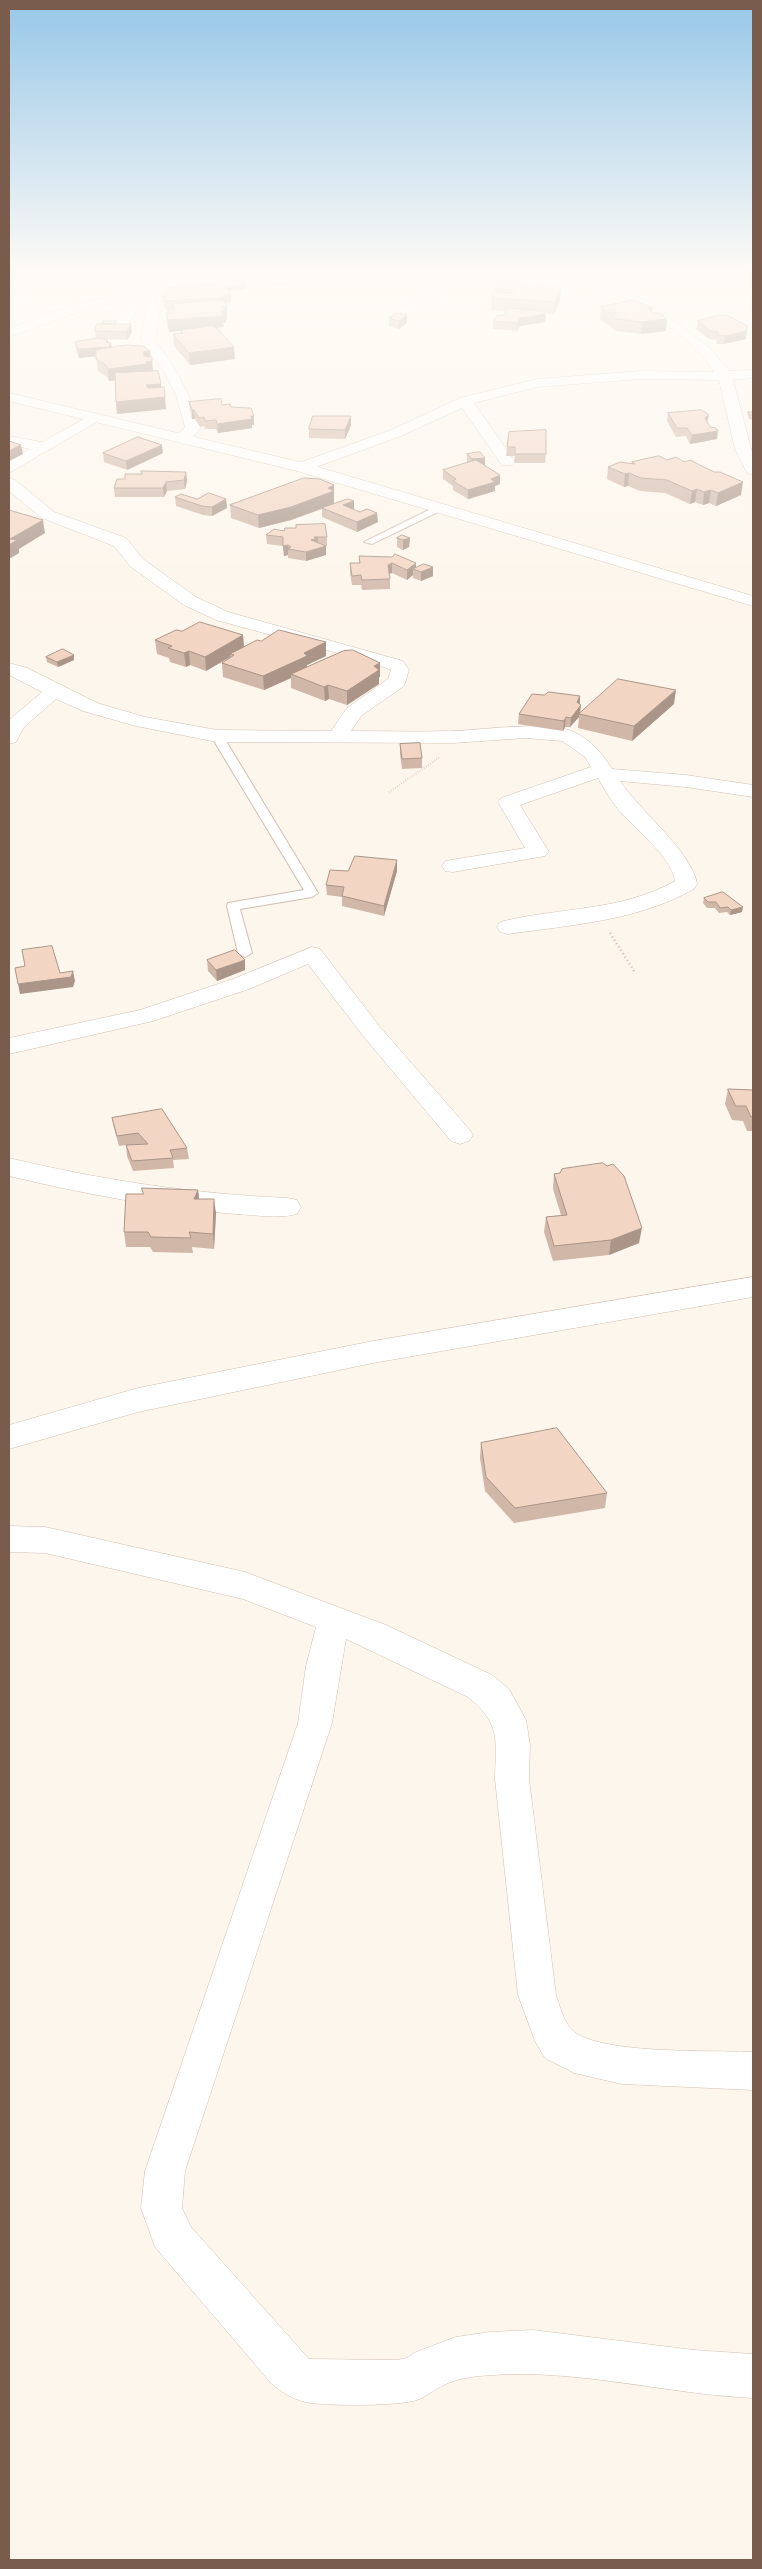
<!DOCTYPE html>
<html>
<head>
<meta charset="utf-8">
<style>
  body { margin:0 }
  #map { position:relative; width:762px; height:2569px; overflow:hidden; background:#fdf6ec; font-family:Helvetica,sans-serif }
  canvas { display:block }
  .frame { position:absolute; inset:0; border:10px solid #7a5c4d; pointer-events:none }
</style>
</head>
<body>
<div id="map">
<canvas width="762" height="2569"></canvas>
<div class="frame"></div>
</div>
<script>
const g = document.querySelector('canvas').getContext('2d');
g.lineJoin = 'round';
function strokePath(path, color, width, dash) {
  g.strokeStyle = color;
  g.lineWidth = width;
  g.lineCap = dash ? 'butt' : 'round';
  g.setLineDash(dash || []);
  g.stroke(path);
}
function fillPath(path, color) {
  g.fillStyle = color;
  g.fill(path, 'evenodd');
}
const lane = new Path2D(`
  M439 505 444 508 442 510 372 544 364 542Z
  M217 733 223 736 318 893 312 897 240 909 252 953 245 957 238 953 227 906 228 903 304 890 211 736Z`);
const street = new Path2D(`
  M262 277H307L301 281 155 297 160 312 155 340C177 370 189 392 201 428L188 442 183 444 175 439 185 427 176 395 164 372 141 340 146 312 142 299H138L140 304 128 325H118L116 322 126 304 125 301 79 312 9 337V328L70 306 130 292Z
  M432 277H445C440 293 416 321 398 317L396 314 398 311 420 296Z
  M455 277H484C478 283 461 283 455 277Z
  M537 277H551L568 294 584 301 594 293 586 277H608L655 307 709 347 729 371 753 370V378L733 380 753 456V475L747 473 735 449 719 380 641 379 537 387 474 403 515 462 512 465H502L462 408 401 436 308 470H296L294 467 296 464 391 430 460 398 537 379 641 371 714 372C693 335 638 308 603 285L608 294C584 326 554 301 537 277Z
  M740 277H753V284Z
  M95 413 102 417 100 420 9 473V462L30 449 9 444V436L42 442Z
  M9 478 15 480 54 512 126 538 143 559 196 597 228 612 403 661 409 670 404 686 361 716 351 731C385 731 419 732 453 731 483 730 549 720 574 732 592 741 602 753 612 769L686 775 753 785V797L686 787 620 781C639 810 693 853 697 884L694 889C637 921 571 925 508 934L500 932 497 927 500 922C559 907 620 912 675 881 672 857 633 827 617 808 610 799 604 788 598 778L520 805 549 852 545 856 453 872 445 871 442 866 445 861 525 848 498 802 501 798 591 767 585 757 562 741 526 738 453 743 217 742 136 726 83 711 56 699 24 727 16 742 9 744V720L42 692 9 675V663L27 668 97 703 145 717 217 730 331 731 347 708 388 679 391 670 371 662 216 620 184 605 131 567 114 546 42 518 9 491Z
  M312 947 320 949 380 1027 469 1129 473 1135 469 1141 460 1144 451 1141 364 1037 308 964 249 989 153 1021 9 1054V1038L140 1010 233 979Z
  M9 1158C101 1180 193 1194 288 1198L297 1200 301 1207 297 1214C278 1219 256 1215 236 1214 159 1208 84 1194 9 1176Z
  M753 1277V1297L373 1363 138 1412 9 1449V1425L138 1388 373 1341Z
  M9 1526 45 1527 245 1572 386 1625 492 1675 509 1689 526 1720 530 1745 529 1779 556 1995C560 2006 563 2021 572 2030 598 2055 715 2050 753 2052V2090L622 2084 574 2073 545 2058 535 2041 518 1995 495 1779C496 1739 501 1724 468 1697L346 1639 332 1723 185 2171 182 2208 191 2227 309 2359 397 2360 407 2358 416 2352 456 2337 490 2332 533 2330 694 2350 753 2354V2398C666 2394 579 2369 492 2375 477 2376 457 2378 444 2385 434 2389 428 2396 417 2400 397 2406 334 2406 311 2403 296 2401 282 2393 271 2383L155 2247 141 2208 145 2171 298 1723 306 1666 316 1627 243 1599 45 1553 9 1552Z`);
const secondary = new Path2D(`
  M9 393 308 464 753 596V606L297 471 9 401Z`);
strokePath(lane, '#d1beb0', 2);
strokePath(street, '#d1beb0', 1);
strokePath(secondary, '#d6c0b0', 1);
strokePath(new Path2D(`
  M389 792 440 757`), '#d9b8a5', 2, [0.5, 2]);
strokePath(new Path2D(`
  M610 933 634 971`), '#d9b8a5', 2.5, [1, 3]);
fillPath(lane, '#fff');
fillPath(street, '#fff');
fillPath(secondary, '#fff');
fillPath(new Path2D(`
  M521 277 520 283H525V286L561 289 560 300 554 314 544 313 546 314 545 322 520 326 517 331 493 329V321L504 315 506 311 491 310 492 298 495 293V289L497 284V279Z
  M247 286 246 289 228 291 231 294V302L225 304 227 319H226V323H223L224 327 217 328 235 359 190 365 174 346 173 334 181 333V331L169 332 167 325 166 313H168V309H166L164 306 163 298Z
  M601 307 653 308 652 312 666 331 641 334 616 331 611 327V325H608L600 319Z
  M407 315V323L399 329 389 326V318Z
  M698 321 746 339 724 344H716L717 340 709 339 696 329Z
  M116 324 132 332 127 340 104 339 108 340V343H111L112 347 151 356 153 372 162 387 166 409 117 414 116 402 115 380 109 381 107 377 98 371 96 356 79 358 76 350 75 342 96 339 95 331Z
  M189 402 222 405 231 407 254 425H252V428L218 433 216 429H205L204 426 200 427 195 419H192L190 410Z
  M748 412H753V420L749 419 748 416Z
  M668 413 708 423 717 439 690 444 686 436 676 437 667 421Z
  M351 425 345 439 309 438V429Z
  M509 432 546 454 545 463H514L515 456H506Z
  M103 453H163L127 470 104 462Z
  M467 454 485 458V465L500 484 495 486V491L468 499 453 490V486L443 479V470L467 463Z
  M632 462 741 495 716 506 709 503 703 505 695 502 690 504 665 493 640 491 628 486 624 487 607 479 608 467 632 463Z
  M186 472 187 481 185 489 167 491 164 497H115L114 488 125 479 142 474Z
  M175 497 197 499H226L227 508 212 516 203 515 176 506Z
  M334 498V504L354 510 378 522 357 532 322 517V509L291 520 259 528 231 518 230 505 335 498Z
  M284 531 327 537V546H325L326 555 306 561 288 558V555L284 556 283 546 267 544 266 535Z
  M397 538H410L409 547 403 550 397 547Z
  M359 556 416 567 433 576 421 581 413 578V575L407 580 392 573 389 574 390 579V589L362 590 361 585H352L350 573V563H359Z
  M182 631 243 635 244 646 261 641 326 642V656L307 665V667L380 663V677H379V684L347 705 329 699 325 701 291 688V678L264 690 223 677 222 663 230 657 206 671 190 665 186 667 170 662 169 658 157 654 155 640Z
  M46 657 74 660 58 667 47 662Z
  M580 704V713L674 704 632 741 578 728 579 717 570 727H565L563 731 518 724 519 714Z
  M400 744 422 758V768L402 769 400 754Z
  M348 871H397L384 916 342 906V897L327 895 326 885Z
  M704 898 742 912 730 915 727 912 719 913 715 908H707L703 903Z
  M207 960 245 970 217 981 208 971Z
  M728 1089 753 1090V1131H747L743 1121 732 1120 725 1104Z
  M112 1118 187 1148 189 1159 173 1160 174 1168 133 1171 127 1156 126 1145 119 1146 114 1128Z
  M554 1174 639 1243 609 1255 553 1261 544 1232 546 1217 561 1215 553 1189Z
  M198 1190 199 1199 216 1213 214 1249 192 1247 193 1253 153 1252 150 1247H126L124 1232 143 1194Z
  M481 1443 607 1493 605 1508 514 1523 485 1491 480 1458Z`), '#d1b7a8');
fillPath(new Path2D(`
  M246 282V289L224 291V287Z
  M561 289 560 300 554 314 555 302Z
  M231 294V302L217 306V298Z
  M223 307H227V319H226V323H223L224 327 169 332 168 320 221 311Z
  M546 314 545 322 520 326 517 331 518 323 520 318Z
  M407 315V323L399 329V321Z
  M667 319 666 331 641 334 642 322Z
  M131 324 132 332 127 340 126 332Z
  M747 331 746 339 724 344 725 336Z
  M108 340 109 347 111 343 112 351 110 355 79 358 78 349 106 342Z
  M234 347 235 359 190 365 189 353Z
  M150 351 151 361 152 357 153 373 148 376 109 381 108 369 143 352Z
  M161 384 162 396 147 398 146 385Z
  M165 397 166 409 117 414 116 402Z
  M192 410H194L195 419H192Z
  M709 415 707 423 705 418Z
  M251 416H254V425H252V428L218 433 217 424Z
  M351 416V425L345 439V430Z
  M718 431 717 439 690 444 692 435Z
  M21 445 23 454 9 461V451Z
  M162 445 163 453 127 470 126 461Z
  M485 458V467L471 468 472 459Z
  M186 472 187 481 185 489 184 480Z
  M629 473 628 486 624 487 625 474Z
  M500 475V484L495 486V491L468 499V490Z
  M166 482 167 491 164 497 163 488Z
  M743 482 741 495 716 506 718 493Z
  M334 485V504L291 520 259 528 258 515Z
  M697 489 695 502 690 504 692 491Z
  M711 490 709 503 703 505 704 492Z
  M226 499 227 508 212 516V507Z
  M354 501V510L343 505Z
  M377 513 378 522 357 532V522Z
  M43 520 45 533 19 549V553L9 559V545L10 539Z
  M318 538V548L311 540Z
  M410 538 409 547 403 550V540Z
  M288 545 289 549H288V555L284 556 283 546Z
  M326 546V555L306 561V552Z
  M392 563V573L388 574V565Z
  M416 563V570L413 569V575L407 580V570Z
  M433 567V576L421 581V572Z
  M243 635 244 649 230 654V657L206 671 205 657Z
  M326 642V656L307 665V670L291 674V678L264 690 263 676 304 653Z
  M189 651 190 665 186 667 184 653Z
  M74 655V660L58 667 57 662Z
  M380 663V677H379V684L347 705V691L374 666Z
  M328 685 329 699 325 701 324 687Z
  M676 690 674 704 632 741 634 726Z
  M580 696V706L581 705 580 714H579V717L570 727 571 718 577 702Z
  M566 717 565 727 563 731 564 721Z
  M397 860V871L384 916V906Z
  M743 907 742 912 730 915 731 910Z
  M245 960V970L217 981 216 970Z
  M73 971 75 981 73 987 20 994 18 984Z
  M198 1190 200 1205 194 1199Z
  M214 1199 216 1213 214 1249 213 1234Z
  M642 1228 639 1243 609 1255 611 1240Z`), '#aa9588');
const building = new Path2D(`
  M497 277H520V279H497Z
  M246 282V285L225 287 222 284Z
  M498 282 525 283 524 286H556L561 289 555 302 492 298 493 292 512 293 513 290 495 289Z
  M223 284 231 294 217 298 165 301 163 298 169 288Z
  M223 300 227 307H223L225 311H221L223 316 168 320 166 313H168V309H174L173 304Z
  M633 300 653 308 648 309 653 313H660L667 319 642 322 617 319 612 315 616 313H609L601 307Z
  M508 308 542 311 546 314 520 318 518 323 493 321 498 315H504Z
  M397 313 407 315 399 321 389 318Z
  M719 315 729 316 747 326V331L725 336 717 335 719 332 710 331 698 321Z
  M103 321H116L115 324H103Z
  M97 324H131L126 332 95 331Z
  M212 326 217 328 234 347 189 353 173 334 183 333 181 330Z
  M99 338 108 340 106 342 111 343 109 347 78 349 75 342Z
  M126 345 143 346 150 351 143 352 144 356 152 357V361L146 362 147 364 108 369 106 365 96 359V350Z
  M158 371 161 384 146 385 148 388 164 387 165 397 116 402 115 373Z
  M221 399 222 405 230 404 231 407 251 408 254 416H251L252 419 217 424 216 420 205 421 204 417 199 418 194 410H192L189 402Z
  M702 410 709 415 705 418 710 427 716 428 718 431 692 435 687 428H677L668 413Z
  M748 412H753V415H750Z
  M313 416H351L345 430 309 429Z
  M546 430V454H515V447H507L509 432Z
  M138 437 162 445 126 461 103 453Z
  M9 441 21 445 9 451Z
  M480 452 485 458 472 459 467 454Z
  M659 456 667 460 676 457 684 462 690 460 714 472H720L743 482 718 493 711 490 704 492 697 489 692 491 667 480 641 478 629 473 625 474 608 467 620 462 635 464 632 462Z
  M476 460 500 475 491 479 495 482 468 490 453 481 456 479 443 470Z
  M141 471 186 472 184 480 166 482 163 488H114L117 479H125V474H142Z
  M304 478 320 479 334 485 328 488 334 491 291 507 258 515 230 505Z
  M209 493 226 499 212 507 202 506 175 497 181 494 197 499Z
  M348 499 354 501 343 505 360 512 367 509 377 513 357 522 322 508Z
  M9 510 43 520 10 539 17 540 9 545Z
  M325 524 327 537H314L318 538 311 540 326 546 306 552 288 549 291 547 288 545 283 546V537L266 535 274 529 284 531 285 528H296V525Z
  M402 535 410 538 403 540 397 538Z
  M395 554 416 563 407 570 392 563 388 565 390 579 362 580 361 575 352 576 350 563H360L359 556 392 557Z
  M424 564 433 567 421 572 413 569Z
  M200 622 243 635 205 657 189 651 184 653 168 648 172 646 155 640 176 630 182 631Z
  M279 630 326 642 304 653 307 656 263 676 222 663 234 655 230 654 257 640 261 641Z
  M63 649 74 655 57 662 46 657Z
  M353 650 380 663 374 666 379 670 347 691 328 685 324 687 291 674 343 651Z
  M618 679 676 690 634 726 579 714Z
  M549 692 580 696 577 702 581 705 571 718 566 717 564 721 519 714 532 694 544 695Z
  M420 743 422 758 402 759 400 744Z
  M355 856 397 860 384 906 342 896 344 887 326 885 330 870 348 871Z
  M723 892 743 907 731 910 728 907 720 908 716 902H708L704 898Z
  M52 946 60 973 73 971 71 977 18 984 15 968 25 966 22 950Z
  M235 950 245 960 216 970 207 960Z
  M728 1089 753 1090V1116L751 1117 746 1106H736Z
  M162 1109 187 1148 170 1150 173 1158 132 1161 126 1145 148 1144 138 1133 117 1136 112 1118Z
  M603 1163 607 1166 613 1164 624 1176 642 1228 611 1240 554 1246 546 1217 567 1215 554 1174 560 1173 562 1169Z
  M142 1188 198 1190 194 1199H214L213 1234 189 1232 191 1238 151 1237 148 1232H124L126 1194H143Z
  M557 1428 607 1493 515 1508 486 1477 481 1443Z`);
fillPath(building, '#f3d5c3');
strokePath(building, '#aa9588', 1);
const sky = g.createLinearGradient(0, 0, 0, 637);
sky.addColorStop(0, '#97c7e8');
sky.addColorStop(0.43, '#fefbf6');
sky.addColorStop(1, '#fefbf600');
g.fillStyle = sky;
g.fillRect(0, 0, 762, 637);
</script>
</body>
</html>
